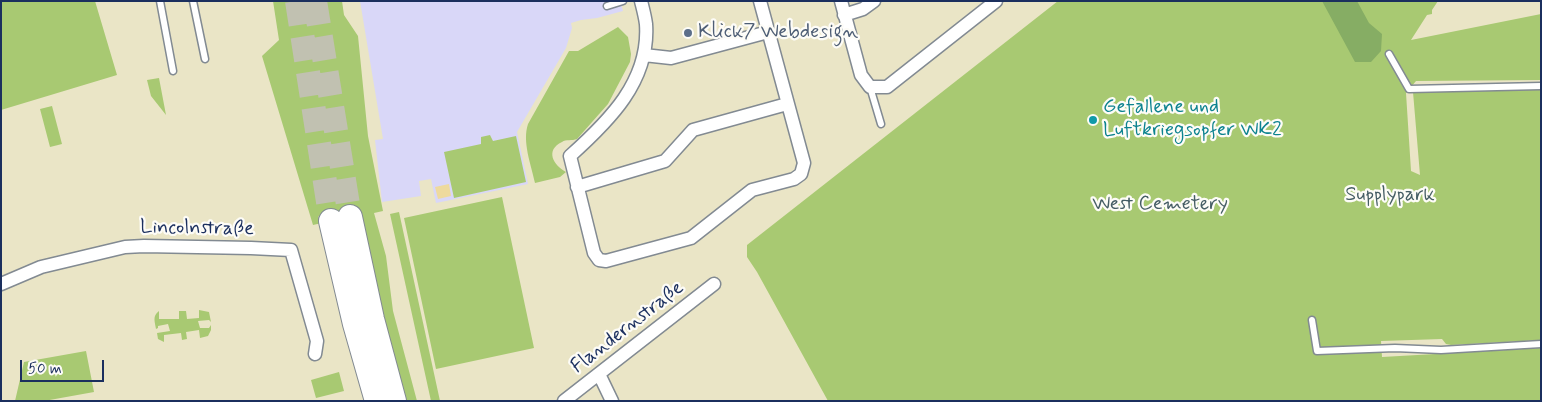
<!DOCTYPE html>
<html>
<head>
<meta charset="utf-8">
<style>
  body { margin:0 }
  #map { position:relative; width:1542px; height:402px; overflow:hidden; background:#eae5c6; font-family:Mynerve,sans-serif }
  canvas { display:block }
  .frame { position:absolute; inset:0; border:2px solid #1b2f5e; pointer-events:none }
  .scale { position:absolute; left:20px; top:360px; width:84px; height:22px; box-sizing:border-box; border:2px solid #1b2f5e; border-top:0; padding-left:6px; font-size:15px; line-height:18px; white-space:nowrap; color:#1b2f5e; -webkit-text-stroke:4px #fdfcf7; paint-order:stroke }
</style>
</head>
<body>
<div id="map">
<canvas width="1542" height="402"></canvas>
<div class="frame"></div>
<div class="scale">50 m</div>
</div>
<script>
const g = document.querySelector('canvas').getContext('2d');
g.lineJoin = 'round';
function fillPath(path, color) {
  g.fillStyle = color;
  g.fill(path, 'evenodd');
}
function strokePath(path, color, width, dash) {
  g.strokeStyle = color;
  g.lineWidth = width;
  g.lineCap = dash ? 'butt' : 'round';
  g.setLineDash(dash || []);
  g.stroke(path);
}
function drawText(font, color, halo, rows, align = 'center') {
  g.font = font + ' Mynerve,sans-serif';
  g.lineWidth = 4.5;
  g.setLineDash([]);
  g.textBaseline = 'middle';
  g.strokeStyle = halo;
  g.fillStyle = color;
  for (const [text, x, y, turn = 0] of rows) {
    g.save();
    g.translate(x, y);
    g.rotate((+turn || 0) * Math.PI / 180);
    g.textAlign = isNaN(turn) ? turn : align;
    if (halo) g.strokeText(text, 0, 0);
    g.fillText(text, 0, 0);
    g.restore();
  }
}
fillPath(new Path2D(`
  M360 1H620L623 11 597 18 581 20 571 23 572 28 566 48 517 132 528 184 436 203 431 179 419 181 421 196 382 202 375 140 383 139Z`), '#d9d7f8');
fillPath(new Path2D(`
  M1 1H95L117 75 1 110Z
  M273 1H342L344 15 358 36 368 136 383 211 374 213 386 256 393 311 417 401H401L361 214 313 225 262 56 279 40Z
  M1058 1H1438L1432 10V14L1427 15 1411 40 1541 14V80L1416 81 1406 93 1411 171 1420 175 1413 92 1541 89V340L1451 345 1446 344 1442 339 1381 341 1382 357 1541 348V401H828L757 272 747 257V245Z
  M618 27 628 37 631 54 630 62 608 104 577 139C572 141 566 139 562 142 545 150 553 165 566 172L560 177 535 183C531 164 522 142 528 124L569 51H578Z
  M159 78 166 115 151 96 147 80Z
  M52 106 62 144 50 147 40 109Z
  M490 135 493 141 516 136 526 182 454 198 444 152 481 144V137Z
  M502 197 534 348 436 369 404 218Z
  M399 212 440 401H431L390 214Z
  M199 310 209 312 211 322 209 320 198 321 200 328H209L211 325V330L208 336 200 338 199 330 186 332 187 339 182 340 181 333 164 335V342L158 339 157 333 170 331 168 324 158 326V328L156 329C155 322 152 316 159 311V319H179V311H186L187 319 199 318Z
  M86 351 94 392 44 401H15L24 362Z
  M339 372 344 391 316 398 311 380Z`), '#a8c972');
fillPath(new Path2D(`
  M1322 1H1357L1369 23 1382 34 1381 51 1371 62H1355Z`), '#86ad64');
fillPath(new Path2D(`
  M449 184 451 196 438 199 435 187Z`), '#eeda9e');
strokePath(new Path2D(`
  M297 1 331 221
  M315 1 350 217`), '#c1c1b1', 24, [24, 12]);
const lane = new Path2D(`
  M160 1 173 71
  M193 1 205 59
  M607 6 623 1
  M1389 54 1409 89 1541 86
  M870 87 881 124
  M1312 320 1317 351 1395 348 1441 350 1541 344`);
const street = new Path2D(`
  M641 1C643 9 645 16 646 24 650 81 609 121 570 156L594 253 599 260 606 261 691 238 752 190 794 179 801 174 804 163 760 1
  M841 1 861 75 870 87H887L996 1
  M844 15 863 9 874 1
  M644 55 671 58 768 32
  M577 187 665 161 693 130 787 104
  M1 284 41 267 125 247 144 246 251 248 291 250 317 341 315 354
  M599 374 612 401
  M564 401 714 284`);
const highway = new Path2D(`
  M350 217 372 319 394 401
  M331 221 355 324 377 401`);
strokePath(lane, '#828a92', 9);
strokePath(street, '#828a92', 15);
strokePath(highway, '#828a92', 26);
strokePath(lane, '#fff', 6);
strokePath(street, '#fff', 12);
strokePath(highway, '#fff', 24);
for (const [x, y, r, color] of [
  [688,33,5,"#5c6f8a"],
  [1093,120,5,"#0f9aa8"]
]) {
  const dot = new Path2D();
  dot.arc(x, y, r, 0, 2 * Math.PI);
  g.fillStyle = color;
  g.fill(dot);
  strokePath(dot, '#fdfcf7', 2);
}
drawText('20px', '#4e5e75', '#fdfcf7', [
  ["Klick7 Webdesign",698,33]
], 'left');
drawText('20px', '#0d838f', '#fdfcf7', [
  ["Gefallene und",1103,108],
  ["Luftkriegsopfer WK2",1103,131]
], 'left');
drawText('20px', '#455d64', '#fdfcf7', [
  ["Supplypark",1390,196],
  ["West Cemetery",1160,205]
]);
drawText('20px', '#1b2f5e', '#fdfcf7', [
  ["Lincolnstraße",197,229,1],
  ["Flandernstraße",628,328,-38]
]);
</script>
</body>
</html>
